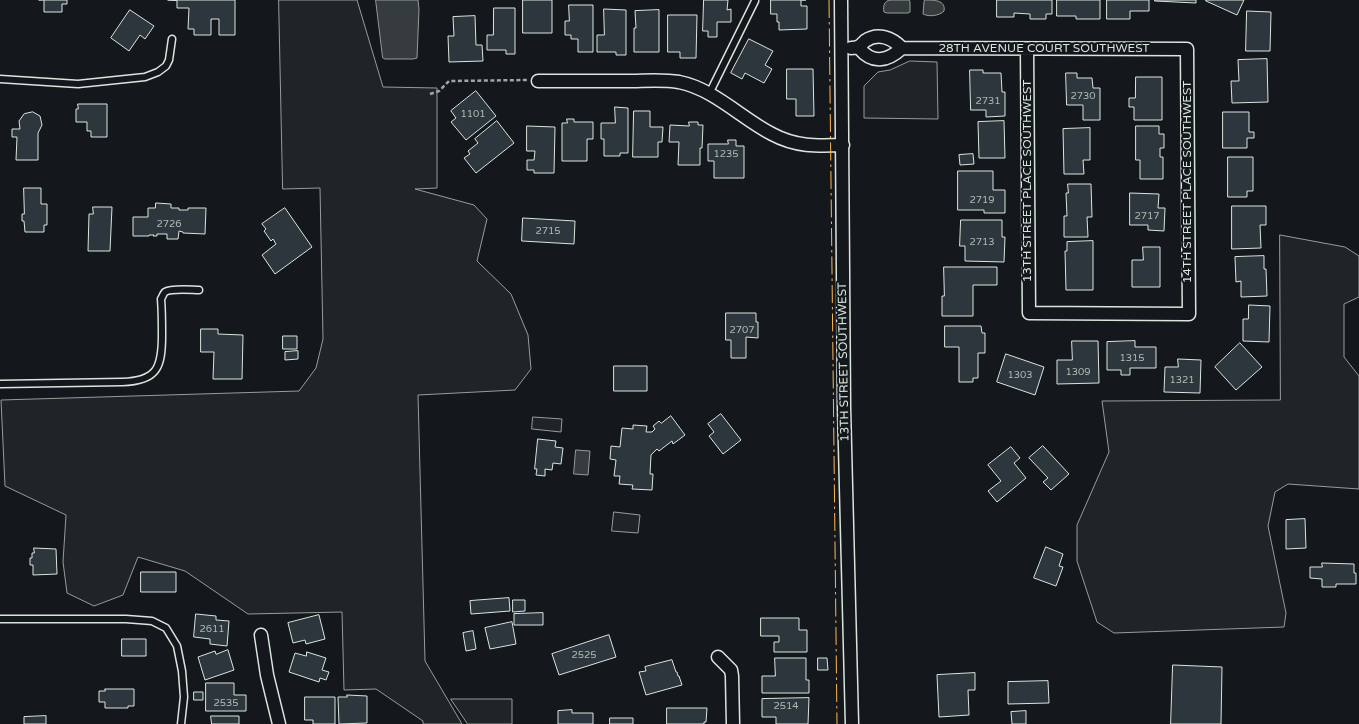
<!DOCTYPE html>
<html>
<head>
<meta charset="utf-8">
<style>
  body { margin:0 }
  canvas { display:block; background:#14181c }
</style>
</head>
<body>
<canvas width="1359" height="724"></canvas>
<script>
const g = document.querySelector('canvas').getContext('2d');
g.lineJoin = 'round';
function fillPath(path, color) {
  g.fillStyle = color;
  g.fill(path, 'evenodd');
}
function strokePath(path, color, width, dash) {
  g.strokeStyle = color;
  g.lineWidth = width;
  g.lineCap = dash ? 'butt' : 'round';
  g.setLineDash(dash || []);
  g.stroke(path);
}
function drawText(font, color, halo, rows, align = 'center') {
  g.font = font + ' "Varela Round",sans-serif';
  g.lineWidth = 4;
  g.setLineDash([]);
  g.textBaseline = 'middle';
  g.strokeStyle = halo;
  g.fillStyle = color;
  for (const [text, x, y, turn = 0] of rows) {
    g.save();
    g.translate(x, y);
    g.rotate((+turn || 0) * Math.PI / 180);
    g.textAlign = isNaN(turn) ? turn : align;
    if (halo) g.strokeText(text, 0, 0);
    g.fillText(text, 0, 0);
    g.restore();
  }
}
const green = new Path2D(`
  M279 0H357L383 87 437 88V188L415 189 474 205 487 219 477 261 511 294 528 335 531 369 515 390 418 395 425 661 462 724H423V721L376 689 344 690 342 612 248 614 185 571 138 557 123 595 94 606 67 593 63 562 66 515 5 486 1 400 299 391 316 368 323 339 320 188 283 189Z
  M910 61 937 62 938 119 864 118V86L878 72 890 70Z
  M1280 235 1345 247 1359 256V297L1344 304V357L1359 376V489L1288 484 1275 492 1268 526 1286 613 1284 627 1114 633 1097 622 1077 561V525L1109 452 1102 401 1280 400Z
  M533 417 562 419 561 432 532 429Z
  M614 512 640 515 638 533 612 531Z
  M451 699H512V724H468Z`);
fillPath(green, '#202428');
strokePath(green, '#939e99', 1);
const water = new Path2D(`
  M376 0H418L419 9 417 58 413 59H385L383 58Z
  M890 0H909L910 2V12L908 13H887L884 12C883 6 884 1 890 0Z
  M925 0C934 0 946 0 944 11 939 16 929 17 923 14L924 2Z
  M576 450 590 451 588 475 574 474Z`);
fillPath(water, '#363b3e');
strokePath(water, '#939e99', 1);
const building = new Path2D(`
  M39 0H67V4H62V12H44V0Z
  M168 0H235V35H219V19H211V35H194V29H188L189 8H177V1Z
  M523 0H552V33H523Z
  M704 0H728L727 10 731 9V22H717V37H708V31H703Z
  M771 0H806H801V6H807V29L779 30V22H777V14H771Z
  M997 0H1052V14H1046V19H1030V14L1014 13V17H997Z
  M1057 0H1100V19H1076V16H1057Z
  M1107 0H1149V11H1130V19H1107Z
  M1155 0H1196V3L1155 1Z
  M1206 0H1244L1237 15 1206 1Z
  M569 5H593V52H578V39H571V35H565V21H569Z
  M494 8H515V54H506V50H487V35H493Z
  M604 9 626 10V55H616V52H597V35H604Z
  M130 10 154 26 145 39 140 35 129 51 111 38Z
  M659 10V52H634V28H636L635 11Z
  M1247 11 1271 12 1270 51H1246Z
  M668 15H697L696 58H680V52H668Z
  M475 16 476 45H482L483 61 449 62 448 36H454L453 17Z
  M749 39 773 51 765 65 772 69 764 83 745 73 742 79 731 73Z
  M1267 59 1268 102 1232 103 1231 81H1239L1238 60Z
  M787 69H813L814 116H796V99H787Z
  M970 70H983V73H1001L1002 92H1005V116L986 117V110H971Z
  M1066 73H1077V78H1092L1093 88H1100V120H1083V105H1067Z
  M1136 77H1162V120H1134V107H1129V98H1135Z
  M476 91 496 116 466 140 451 122 456 118 451 111Z
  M78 104H107V137H91V131H87V122H76V109H78Z
  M615 107 628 108V153H620V156H604V139H601V123H615Z
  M634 111H650V127H663L662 142H658V157H633Z
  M33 112 40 116 42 125 38 133V160H16L17 137H12V129H20L19 121 24 114Z
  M1223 112H1249V132H1254V138H1247V148H1223Z
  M567 119H574V122H593V139H587V161H562V123H567Z
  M497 121 514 143 476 173 464 158 470 154 468 151 478 143 475 139Z
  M1004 121 1005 158H979L978 122Z
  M689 122H698V125H703L702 148H700V165H678L679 142H669L670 125 689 126Z
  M527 126 555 127 554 173H534V170H527V160H534L535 151H527Z
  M1136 126H1159V134H1164V148H1160V157H1163V179H1140V160H1136Z
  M1090 128V160H1083L1084 174H1064L1063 129Z
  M728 140H736V146H744V178H714V161H708V144H728Z
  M973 154 974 164 960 165 959 155Z
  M1228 157H1253V191H1247V197H1228Z
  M958 171H993V190H1005V213H984V210H958Z
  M1068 184H1091L1092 217H1087L1088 237H1064V216H1067L1066 193H1068Z
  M24 188H41V204H47V225H44V232H25L24 221H22V214H24Z
  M1130 193 1159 194 1158 208H1165L1164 231 1148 230V225H1130Z
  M156 203 171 204V208H179V210H188V208H206L205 234 183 233V232L179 231 178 239H167V234H157V236H153L154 235H149V236H133V217H148V208H155Z
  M1232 206H1266V225H1260L1261 248 1232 249Z
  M93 207H112L110 251H88L89 214H93Z
  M285 208 312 247 275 274 262 255 276 244 273 239 271 241 264 231 266 229 262 224Z
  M523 218 575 221 574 244 522 241Z
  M961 220H1002V237H1005L1004 262 965 261V246H960Z
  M1093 241V290H1066L1065 251H1067V242Z
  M1143 247H1160V287H1132V260H1143Z
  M1264 256V269H1266L1267 296 1241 297V281L1236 282 1235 257Z
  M944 267H997V285H973V316H942V296H944Z
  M1249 305 1270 306 1269 342 1243 341V319H1248Z
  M726 313H756V322H758V338L746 337V358H731V340H726Z
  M945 326H981L982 333H985V353H978V378H973V382H959V347H945Z
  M201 329H218V334L243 335 242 379H213L214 352H201Z
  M283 336H297V349H283Z
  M1072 341H1098L1099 383 1057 384V360H1072Z
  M1135 341V347H1156V368H1130V375H1121V370H1107V342Z
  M1240 343 1262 367 1236 390 1215 367Z
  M298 351V359L285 360V352Z
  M1006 354 1044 367 1035 395 997 382Z
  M1178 359 1201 360 1200 393 1164 392 1165 367H1178Z
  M614 366H647V391H614Z
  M721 414 741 440 723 454 709 436 714 432 708 424Z
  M671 416 685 435 673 444 672 441 659 451 657 449 651 455 650 474H653L652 490 632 489 633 485 619 484 620 476H614L616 460 610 459 611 446 620 447 622 428 633 429V425L647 426 646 432H652L655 429 653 426 659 421 661 423Z
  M538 439 556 441 555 447 563 448 561 464 553 463 552 470 545 469V476L536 475 537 469H535Z
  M1043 446 1069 474 1051 490 1043 482 1048 478 1029 458Z
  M1011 447 1020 458 1014 463 1026 478 997 502 988 491 1001 481 988 465Z
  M1305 519 1306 548 1286 549V520Z
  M1046 547 1063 554 1059 566 1063 567 1056 586 1034 578Z
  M34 548 56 549 57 574 33 575V565H30V558H32V553H34Z
  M1322 563 1354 564V573H1356V584H1336V587H1322V579L1310 578V567H1322Z
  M141 572H176V592H141Z
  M509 598 510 611 471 614 470 601Z
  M513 600H525V611L513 612Z
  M543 613V625H514V614Z
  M196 614 216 616V620L229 621 227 646 210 644V639L194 637Z
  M319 615 325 639 306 644 305 640 293 643 288 623Z
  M761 618H799V630H807V652H774V642H779V636H761Z
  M512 622 516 644 490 649 485 628Z
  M473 631 476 649 466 651 463 633Z
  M609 635 616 657 559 675 552 654Z
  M122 639H146V656H122Z
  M228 650 234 670 205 680 198 657 215 651 216 654Z
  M307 652 326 658 322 670 329 672 326 680 320 678 319 682 289 672 295 653 306 656Z
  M775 658H806V680H809V693H762V676H775Z
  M818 658H827L828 670H818Z
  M672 660 676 672H677L678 676H679L682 685 646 695 639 672 646 671 645 667Z
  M1173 665 1222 667 1221 724H1171Z
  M975 673V690H968L969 715 939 717 937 675Z
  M1048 681 1049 703 1008 704V682Z
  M206 683H234V695H246V711H206Z
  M105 689H134V706H128V708H105V702H99V691H105Z
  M194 692H203V700H194Z
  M347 695 367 696V723L339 724 338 697H347Z
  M305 697H335V724H313V720H305Z
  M809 698 808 724H776V717H762V699Z
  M667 708H707L706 722H704V724H667Z
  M572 710V713H593V724H558V711Z
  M1026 711V724H1012L1011 712Z
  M46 716V724H24V717Z
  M211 716H239V724H212Z
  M610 718H633V724H610Z`);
fillPath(building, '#2c363c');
strokePath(building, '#d8e6dc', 1);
const service = new Path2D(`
  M0 79 78 84 145 77 158 72 166 66 169 60 172 39
  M709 94 755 1
  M0 384 122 382C157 381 162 368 162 335 162 323 162 311 161 299 163 296 163 294 165 292 171 288 192 290 199 290
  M0 619H126L152 621 166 628 177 646 182 671 184 697 181 724`);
const minor = new Path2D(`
  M841 0 844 407 852 724
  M851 48C859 48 860 46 865 41 878 32 892 38 902 48
  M859 48C872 64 887 62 902 48L1187 49 1189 314 1029 313 1027 49
  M538 81C568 81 597 81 626 81 644 81 662 79 679 82 714 89 741 118 772 134 796 147 817 146 843 145
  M261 635 267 675 279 724
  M718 657 731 670 732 676 733 724`);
strokePath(service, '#d8e6dc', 9);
strokePath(minor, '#d8e6dc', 15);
strokePath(new Path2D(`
  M430 94 439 91 449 81 527 80`), '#9da8a2', 2.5, [4, 2.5]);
strokePath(service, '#14181c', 6);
strokePath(minor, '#14181c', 12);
strokePath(new Path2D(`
  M829 0 837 724`), '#ffb74d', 1, [18, 4, 2.5, 4]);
drawText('10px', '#adbab4', null, [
  ["2730",1083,96],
  ["2731",988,101],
  ["1101",473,114],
  ["1235",726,154],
  ["2719",982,200],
  ["2717",1147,216],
  ["2726",169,224],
  ["2715",548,231],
  ["2713",982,242],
  ["2707",742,330],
  ["1315",1132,358],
  ["1309",1078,372],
  ["1303",1020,375],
  ["1321",1182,380],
  ["2611",212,629],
  ["2525",584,655],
  ["2535",226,703],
  ["2514",786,706]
]);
drawText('12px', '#d8e6dc', '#14181c', [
  ["28TH AVENUE COURT SOUTHWEST",1044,49],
  ["13TH STREET PLACE SOUTHWEST",1028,181,-90],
  ["14TH STREET PLACE SOUTHWEST",1188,182,-90],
  ["13TH STREET SOUTHWEST",844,362,-91]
]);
</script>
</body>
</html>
